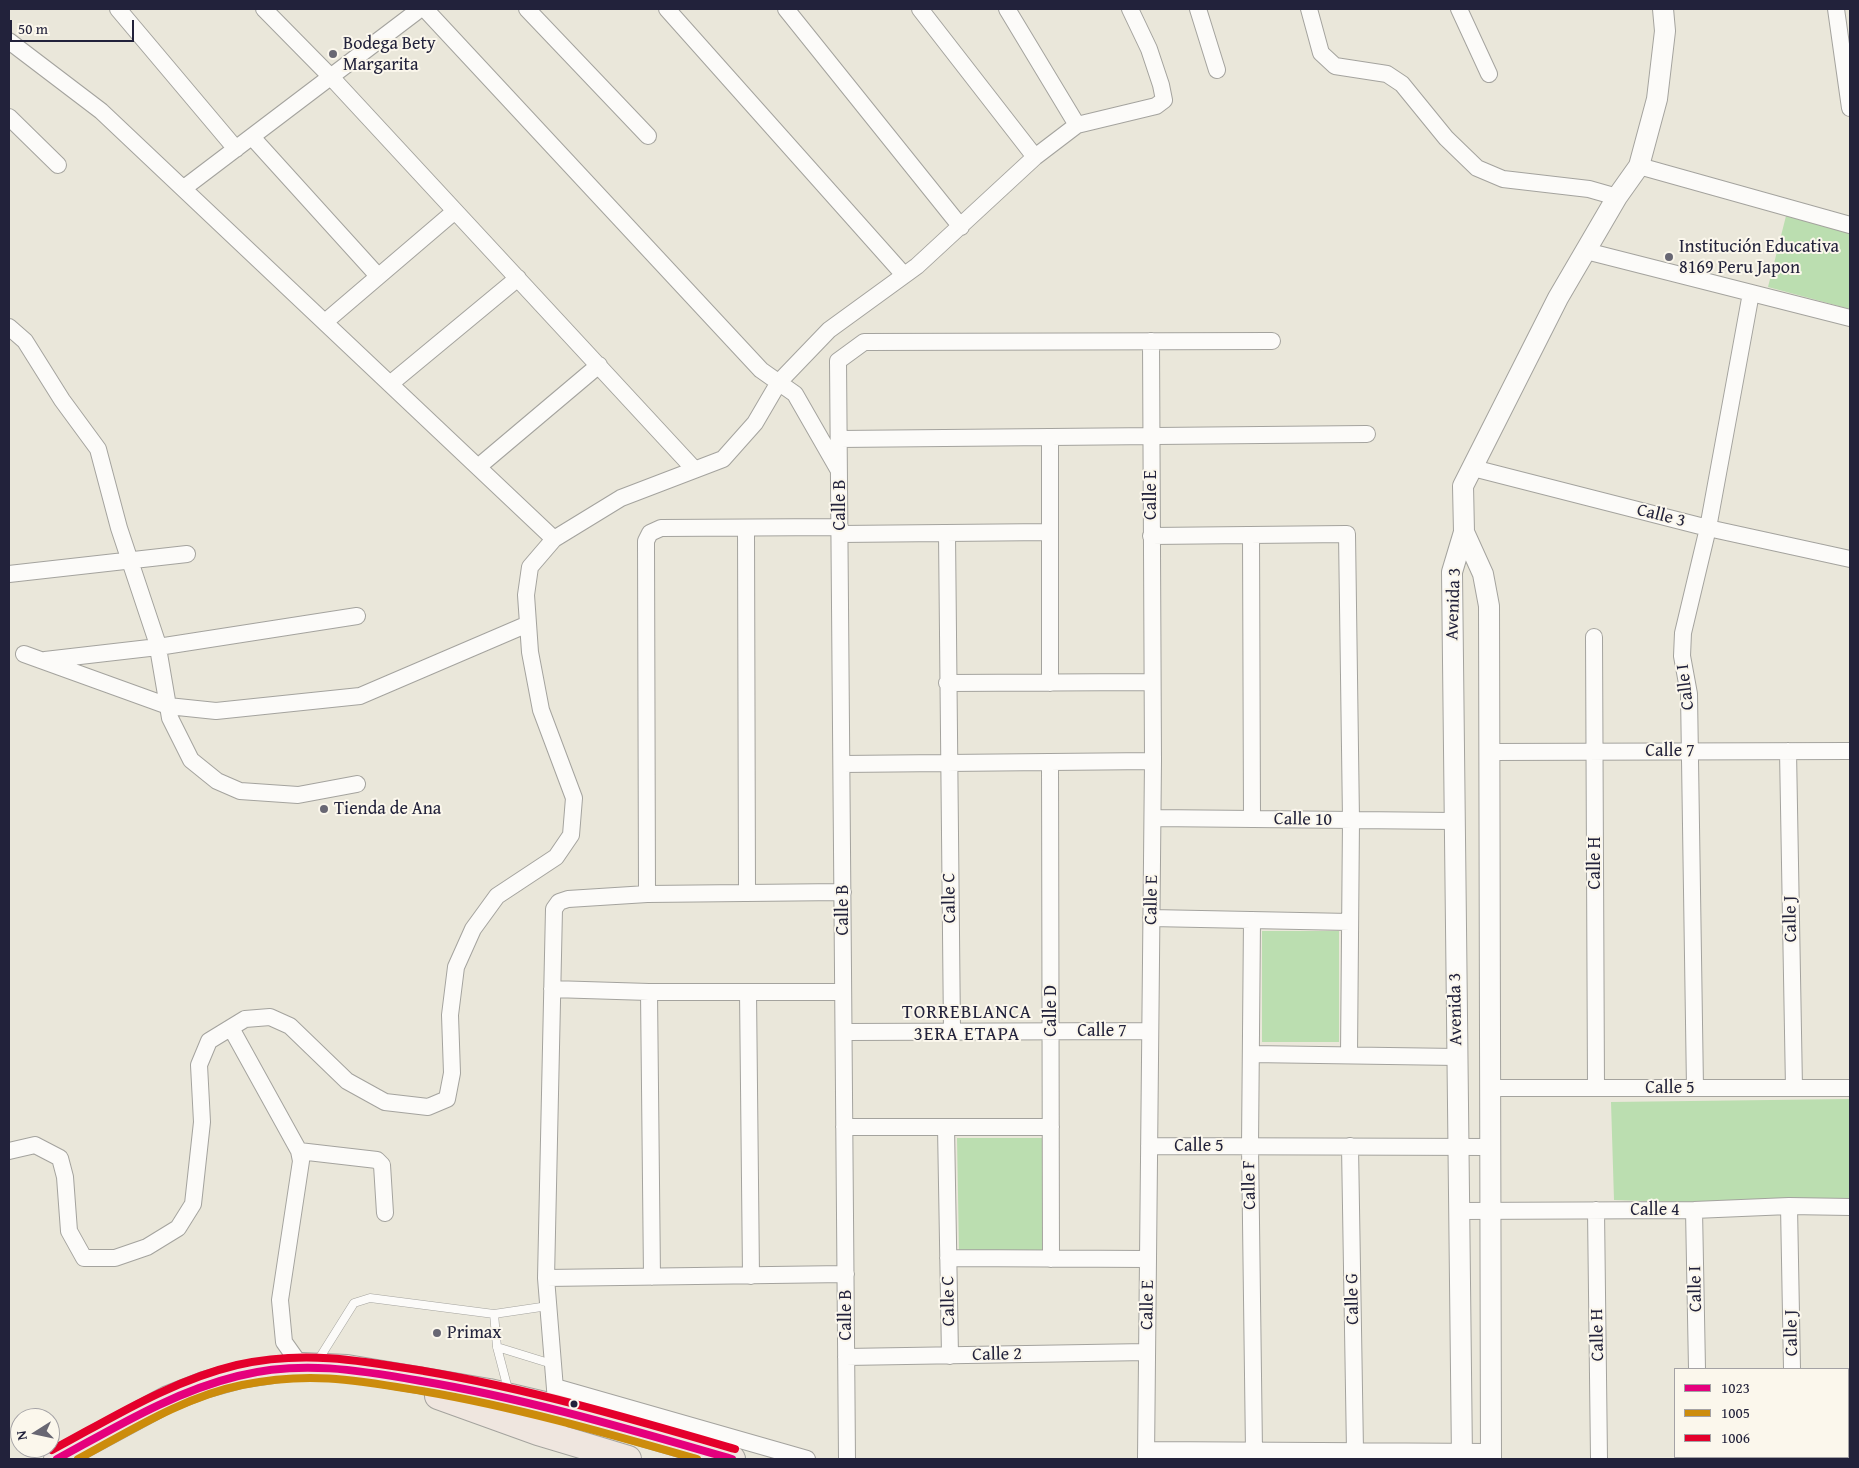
<!DOCTYPE html>
<html>
<head>
<meta charset="utf-8">
<style>
  body { margin:0 }
  #map { position:relative; width:1859px; height:1468px; overflow:hidden; background:#eae7da; font-family:"Gentium Book Plus",serif }
  canvas { display:block }
  .frame { position:absolute; inset:0; border:10px solid #22223b; pointer-events:none }
  .legend { position:absolute; left:1674px; top:1368px; width:175px; height:90px; box-sizing:border-box; background:#fbf7ec; border:1px solid #a4a2a5; margin:0; padding:6px 9px; list-style:none; font-size:15px; color:#22223b }
  .legend li { display:flex; align-items:center; gap:10px; height:25px }
  .legend b { width:25px; border:1px solid #a4a2a5 }
  .north { position:absolute; left:10px; top:1408px; width:50px; height:50px; box-sizing:border-box; background:#fbf7ec; border:1px solid #a4a2a5; border-radius:50%; rotate:260deg; font-size:14px; font-weight:700; line-height:20px; text-align:center; color:#22223b }
  .north::after { content:''; display:block; margin:auto; width:18px; height:22px; background:#686773; clip-path:polygon(50% 0,100% 100%,50% 72%,0 100%) }
  .scale { position:absolute; left:10px; top:20px; width:124px; height:22px; box-sizing:border-box; border:2px solid #22223b; border-top:0; padding-left:6px; font-size:15px; line-height:18px; white-space:nowrap; color:#22223b; -webkit-text-stroke:4px #fbf7ec; paint-order:stroke }
</style>
</head>
<body>
<div id="map">
<canvas width="1859" height="1468"></canvas>
<div class="frame"></div>
<ul class="legend">
<li><b style="height:6px;background:#e5007d"></b>1023</li>
<li><b style="height:6px;background:#cc8c0c"></b>1005</li>
<li><b style="height:6px;background:#e4002b"></b>1006</li>
</ul>
<div class="north">N</div>
<div class="scale">50 m</div>
</div>
<script>
const g = document.querySelector('canvas').getContext('2d');
g.lineJoin = 'round';
function fillPath(path, color) {
  g.fillStyle = color;
  g.fill(path, 'evenodd');
}
function strokePath(path, color, width, dash) {
  g.strokeStyle = color;
  g.lineWidth = width;
  g.lineCap = dash ? 'butt' : 'round';
  g.setLineDash(dash || []);
  g.stroke(path);
}
function drawText(font, color, halo, rows, align = 'center') {
  g.font = font + ' "Gentium Book Plus",serif';
  g.lineWidth = 4;
  g.setLineDash([]);
  g.textBaseline = 'middle';
  g.strokeStyle = halo;
  g.fillStyle = color;
  for (const [text, x, y, turn = 0] of rows) {
    g.save();
    g.translate(x, y);
    g.rotate((+turn || 0) * Math.PI / 180);
    g.textAlign = isNaN(turn) ? turn : align;
    if (halo) g.strokeText(text, 0, 0);
    g.fillText(text, 0, 0);
    g.restore();
  }
}
fillPath(new Path2D(`
  M1786 216 1850 232V309L1768 287Z
  M1262 931H1339V1042H1262Z
  M1850 1099V1204L1789 1206 1614 1200 1611 1102Z
  M957 1138H1042L1043 1250 959 1251Z`), '#bbdeb0');
const service = new Path2D(`
  M494 1314 548 1306
  M497 1347 552 1364
  M317 1362 354 1303 370 1298 494 1314 497 1347 509 1393`);
const minor = new Path2D(`
  M118 9 236 149
  M264 9 331 77 695 470
  M425 9 761 370 795 394 838 469
  M527 9 648 136
  M667 9 904 275
  M786 9 961 227
  M920 9 1035 157
  M1007 9 1077 125
  M1198 9 1217 70
  M1309 9 1321 53 1335 66 1387 74 1402 84 1446 138 1477 168 1503 179 1589 189 1617 197
  M1459 9 1489 74
  M1836 9 1850 108
  M9 41 101 111 554 539
  M9 117 58 165
  M252 137 378 276
  M1639 166 1850 225
  M184 188 420 9
  M1586 251 1850 318
  M325 322 455 211
  M9 327 25 341 62 400 98 449 119 528 157 642 170 718 191 760 217 781 240 791 298 795 357 784
  M390 384 518 278
  M1050 437V683
  M839 439 1367 434
  M478 467 599 365
  M1473 468 1708 528 1850 559
  M746 528 747 893
  M840 534 1050 532
  M947 534 952 1032
  M1251 535 1252 819
  M1151 536 1347 534 1351 820 1349 1055
  M9 574 187 554
  M1594 637 1596 1088
  M24 654 168 706 216 711 360 696 528 624
  M45 660 158 647 357 616
  M947 683 1152 682
  M1788 751 1794 1088
  M1489 752 1850 751
  M1050 762 1051 1259
  M842 764 1153 761
  M1153 818 1454 821
  M647 894 646 541 650 533 661 528 840 527
  M1151 918 1350 922
  M1252 920 1250 1146 1254 1451
  M552 989 649 992H843
  M649 992 652 1277
  M748 992 751 1276
  M231 1028 299 1151 301 1161 280 1300 284 1342 301 1366
  M844 1032 1150 1031
  M1251 1054 1457 1057
  M1490 1088H1850
  M1695 1088 1689 694 1682 656 1683 633 1708 528 1751 293
  M844 1127H1051
  M946 1127 950 1356
  M1149 1146 1489 1147
  M1350 1146 1355 1451
  M9 1151 35 1145 60 1158 65 1177 69 1231 84 1258H115L147 1247 178 1228 193 1204 202 1122 199 1065 209 1041 245 1019 270 1017 290 1026 347 1081 385 1102 428 1107 447 1099 452 1073 450 1015 456 967 473 929 497 896 556 857 571 835 574 798 541 710 530 652 526 595 530 567 554 539 621 498 723 459 755 423 779 382 829 330 917 266 1035 157 1077 125 1156 106 1164 100 1161 85 1149 49 1130 9
  M299 1151 377 1160 382 1165 385 1213
  M1789 1206 1792 1369
  M1596 1210 1599 1459
  M1694 1210 1697 1369
  M1459 1211 1694 1210 1789 1206 1850 1207
  M948 1258 1148 1259
  M546 1278 846 1274
  M846 1357 1147 1352
  M555 1387 807 1459
  M559 1438 546 1278 554 909 559 902 568 899 647 894 843 892
  M1146 1450 1491 1452
  M1699 1457V1459
  M1795 1457V1459
  M847 1459 838 361 864 342 1272 341
  M1146 1459 1153 761 1151 341`);
const tertiary = new Path2D(`
  M1464 532 1483 574 1489 606 1491 1459
  M1462 1459 1452 572 1464 532 1463 486 1558 298 1617 197 1639 166 1657 99 1665 31 1663 9`);
const trunk = new Path2D(`
  M438 1396 538 1432 628 1459
  M57 1459 168 1399 204 1385 240 1375 301 1366 347 1368 489 1392 557 1408 732 1459`);
strokePath(service, '#a4a39e', 9);
strokePath(minor, '#a4a39e', 18);
strokePath(tertiary, '#a4a39e', 22);
strokePath(trunk, '#a4a39e', 28);
strokePath(service, '#fcfbf9', 8);
strokePath(minor, '#fcfbf9', 16);
strokePath(tertiary, '#fcfbf9', 20);
strokePath(trunk, '#efe6df', 26);
strokePath(new Path2D(`
  M57 1459C116 1427 173 1392 238 1376 300 1360 359 1370 421 1381 528 1399 628 1429 732 1459`), '#e5007d', 8);
strokePath(new Path2D(`
  M78 1459C130 1431 183 1397 242 1385 309 1371 356 1380 422 1391 516 1407 606 1433 697 1459`), '#cc8c0c', 8);
strokePath(new Path2D(`
  M52 1450C112 1418 170 1381 237 1365 302 1350 359 1360 424 1371 530 1389 632 1419 735 1449`), '#e4002b', 8);
for (const [x, y, r, color] of [
  [333,54,5,"#686773"],
  [1669,257,5,"#686773"],
  [324,809,5,"#686773"],
  [437,1333,5,"#686773"],
  [574,1404,4.5,"#22223b"]
]) {
  const dot = new Path2D();
  dot.arc(x, y, r, 0, 2 * Math.PI);
  g.fillStyle = color;
  g.fill(dot);
  strokePath(dot, '#fbf7ec', 2);
}
drawText('18px', '#22223b', '#fbf7ec', [
  ["Bodega Bety",343,44],
  ["Margarita",343,65],
  ["Institución Educativa",1679,247],
  ["8169 Peru Japon",1679,268],
  ["Tienda de Ana",334,809],
  ["Primax",447,1333]
], 'left');
drawText('18px', '#22223b', '#fbf7ec', [
  ["Calle E",1151,495,-90],
  ["Calle B",840,505,-90],
  ["Calle 3",1661,516,14],
  ["Avenida 3",1454,604,-88],
  ["Calle I",1686,687,-97],
  ["Calle 7",1670,751],
  ["Calle 10",1303,820,1],
  ["Calle H",1595,863,-90],
  ["Calle C",950,898,-91],
  ["Calle E",1152,900,-89],
  ["Calle B",843,910,-90],
  ["Calle J",1791,919,-91],
  ["Avenida 3",1456,1009,-91],
  ["Calle D",1051,1011,-90],
  ["Calle 7",1102,1031],
  ["Calle 5",1670,1088],
  ["Calle 5",1199,1146],
  ["Calle F",1250,1185,-91],
  ["Calle 4",1655,1210],
  ["Calle I",1696,1289,-91],
  ["Calle G",1353,1299,-91],
  ["Calle C",949,1301,-91],
  ["Calle E",1148,1305,-89],
  ["Calle B",846,1315,-90],
  ["Calle J",1792,1333,-91],
  ["Calle H",1598,1335,-91],
  ["Calle 2",997,1355,-1]
]);
g.letterSpacing = '1px';
drawText('19px', '#22223b', '#fbf7ec', [
  ["TORREBLANCA",967,1013],
  ["3ERA ETAPA",967,1035]
]);
g.letterSpacing = '0px';
</script>
</body>
</html>
